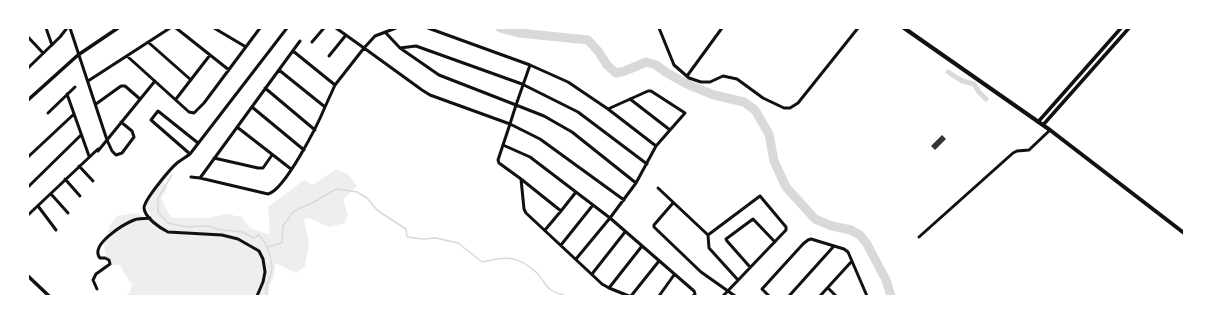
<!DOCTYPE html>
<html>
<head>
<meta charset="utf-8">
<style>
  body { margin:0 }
  #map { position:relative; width:1212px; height:324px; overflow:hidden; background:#fff; font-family:"Golos Text",sans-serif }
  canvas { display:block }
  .frame { position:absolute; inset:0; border:29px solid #fff; pointer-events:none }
</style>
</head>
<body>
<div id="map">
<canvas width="1212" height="324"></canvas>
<div class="frame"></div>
</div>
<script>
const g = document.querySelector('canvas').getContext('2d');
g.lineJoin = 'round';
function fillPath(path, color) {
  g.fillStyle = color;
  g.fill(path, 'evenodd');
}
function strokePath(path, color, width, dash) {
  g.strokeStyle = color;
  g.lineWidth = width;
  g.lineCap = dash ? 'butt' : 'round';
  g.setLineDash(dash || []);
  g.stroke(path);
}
fillPath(new Path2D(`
  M336 169 349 175 357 186 343 200 348 214 345 223 329 227 309 218 304 219 309 244 305 266 296 273 275 263 274 276 269 285V296H126L130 292 132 284 125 275 120 265H109C101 244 104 235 116 216L136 213 145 218 151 216 146 206 153 192 162 181 168 188 161 198 167 211 173 218H207L226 214 242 217 250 228 270 235 268 207 304 180 313 185Z`), '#eee');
strokePath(new Path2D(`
  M172 175 158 198V212L168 223 186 227 208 226 220 230 243 232 253 238 259 235C267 243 274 263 271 274 270 278 267 282 267 286 266 289 266 293 266 296
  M267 247 282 243 283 226 294 211 314 202 336 189 357 192 367 198 377 210 406 229 407 237 423 239 436 238 458 243 482 262C505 256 518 255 537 273 542 278 545 286 551 290 555 293 561 294 566 296`), '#d9d9d9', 1.5);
strokePath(new Path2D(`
  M948 72 962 81 974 84 979 92 986 99`), '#d9d9d9', 5);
strokePath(new Path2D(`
  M500 28 519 33 588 40 598 51 607 65 616 73 625 71 646 62 656 65 667 73 689 85 714 95 744 102 755 110 769 134 774 161 786 187 815 219 832 226 851 230 860 235 867 244 886 280 891 296`), '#d9d9d9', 9);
fillPath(new Path2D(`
  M942 135 946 139 935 150 931 146Z`), '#353535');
strokePath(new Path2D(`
  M46 28 52 45
  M70 28 107 140 112 151 116 155 122 153 134 137 132 131 121 122
  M176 28 229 70
  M214 28 246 47
  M396 28 375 36 364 48 422 90 430 95 510 124 516 105 439 75 400 48
  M428 28 530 65 568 82 608 109 648 91H651L685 113 656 146 636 183 610 218 694 291 695 294 693 296
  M659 28 674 65 689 78 701 82H710L723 76 737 79 763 98 784 108H790L798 103 858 28
  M385 32 400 48 416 46 522 84 578 112 647 164
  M28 37 43 53
  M148 42 191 80
  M312 42 324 28
  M293 51 335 85 325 107
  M127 56 189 112 194 113 204 103 260 28
  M329 56 346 35
  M530 65 516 105 544 116 572 132 636 183
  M28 68 60 37 67 28
  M687 76 722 28
  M88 81 170 28
  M335 85 364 48 336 28
  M265 88 315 130
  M67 94 89 156
  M176 99 210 55
  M630 99 670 130
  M96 104 121 86H125L140 99
  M252 107 304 150
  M608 109 656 146
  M48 113 75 87
  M237 127 291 169
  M503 145 530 157 593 205
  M98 151 155 81
  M190 154 151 120 158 111 198 143
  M28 157 74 114
  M214 158 258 168H263L272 155
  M79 166 93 181
  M191 177 200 178 268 194C285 190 318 124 325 107L279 70
  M200 178 300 41
  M65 179 80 196
  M521 179 561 211 576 192
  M28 187 81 135
  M658 188 708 235 709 248 738 280
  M51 194 68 213
  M624 200 540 139 510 124 498 160 499 163 521 179 524 209 526 213 602 284 609 288 629 296
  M673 203 654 225V227L701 272 735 296
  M38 206 56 230
  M28 215 98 149
  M545 230 561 211
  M708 235 760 196 786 227V230L723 296
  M919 237 1013 153 1017 151 1029 150 1050 130
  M561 245 593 205 610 218 576 259
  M750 267 727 241 726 239 753 219 775 242
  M592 274 625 232
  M609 288 642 246
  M828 288 836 296
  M97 289 93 280 96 274 110 264 109 260 105 258H100C89 245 124 224 134 220 139 218 145 219 150 218
  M257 296 263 282 265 272 263 259 259 251 238 239 222 235 168 232C160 228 145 218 144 208 144 200 170 169 177 163 181 160 186 157 190 154L287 28
  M631 296 659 261
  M659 296 674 275
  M769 296 762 289 803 244 808 240 811 239 844 249 848 252 867 296
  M789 296 834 246
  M820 296 852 261`), '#111', 3);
strokePath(new Path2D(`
  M28 100 78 55 118 28
  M1038 122 1121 28
  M1043 125 1129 28
  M28 276 49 296`), '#111', 3.5);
strokePath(new Path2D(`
  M904 28 1050 130 1184 233`), '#111', 4);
</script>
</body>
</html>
